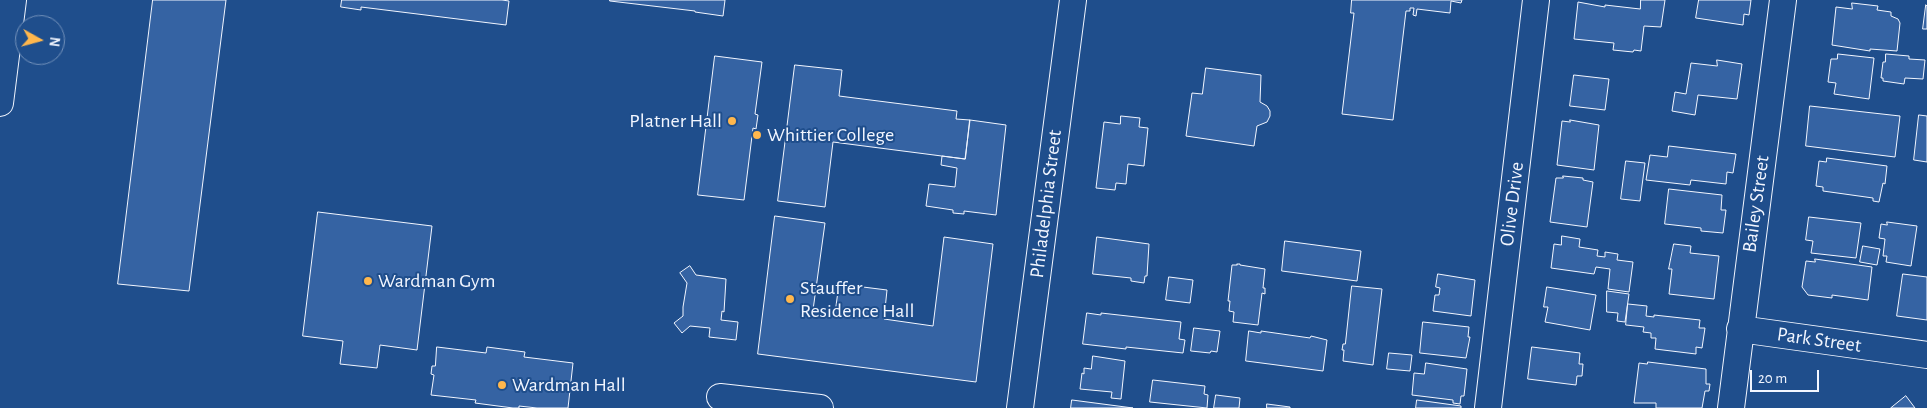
<!DOCTYPE html>
<html>
<head>
<meta charset="utf-8">
<style>
  body { margin:0 }
  #map { position:relative; width:1927px; height:408px; overflow:hidden; background:#1f4e8c; font-family:"Alegreya Sans",sans-serif }
  canvas { display:block }
  .north { position:absolute; left:15px; top:15px; width:50px; height:50px; box-sizing:border-box; background:#1f4e8c; border:1px solid #7391ba; border-radius:50%; rotate:97deg; font-size:14px; font-weight:700; line-height:20px; text-align:center; color:#f2f6ff }
  .north::after { content:''; display:block; margin:auto; width:18px; height:22px; background:#ffb74d; clip-path:polygon(50% 0,100% 100%,50% 72%,0 100%) }
  .scale { position:absolute; left:1750px; top:370px; width:69px; height:22px; box-sizing:border-box; border:2px solid #f2f6ff; border-top:0; padding-left:6px; font-size:15px; line-height:18px; white-space:nowrap; color:#f2f6ff; -webkit-text-stroke:4px #1f4e8c; paint-order:stroke }
</style>
</head>
<body>
<div id="map">
<canvas width="1927" height="408"></canvas>
<div class="north">N</div>
<div class="scale">20 m</div>
</div>
<script>
const g = document.querySelector('canvas').getContext('2d');
g.lineJoin = 'round';
function fillPath(path, color) {
  g.fillStyle = color;
  g.fill(path, 'evenodd');
}
function strokePath(path, color, width, dash) {
  g.strokeStyle = color;
  g.lineWidth = width;
  g.lineCap = dash ? 'butt' : 'round';
  g.setLineDash(dash || []);
  g.stroke(path);
}
function drawText(font, color, halo, rows, align = 'center') {
  g.font = font + ' "Alegreya Sans",sans-serif';
  g.lineWidth = 4;
  g.setLineDash([]);
  g.textBaseline = 'middle';
  g.strokeStyle = halo;
  g.fillStyle = color;
  for (const [text, x, y, turn = 0] of rows) {
    g.save();
    g.translate(x, y);
    g.rotate((+turn || 0) * Math.PI / 180);
    g.textAlign = isNaN(turn) ? turn : align;
    if (halo) g.strokeText(text, 0, 0);
    g.fillText(text, 0, 0);
    g.restore();
  }
}
const building = new Path2D(`
  M153 0H226L189 291 118 284Z
  M342 0H502L509 1 506 25 361 7V10L341 7Z
  M610 0H725L723 16 695 12V11L610 1Z
  M1352 0H1462L1461 3 1451 1 1450 13 1417 9 1416 16 1413 15 1414 8H1410V11H1406L1393 120 1342 114 1354 13H1351Z
  M1641 0H1665L1661 27 1644 26 1641 51 1634 50 1633 52 1613 50 1614 43 1574 39 1578 2 1605 7V5L1640 9Z
  M1699 0H1751L1749 15 1744 14 1743 25 1696 18Z
  M1852 3 1878 6 1877 10 1891 12V16L1898 19 1900 23 1897 51 1870 49V51L1832 45 1836 7 1852 9Z
  M1926 5 1927 6V29H1923Z
  M1838 54 1874 58 1869 99 1834 94 1836 83 1828 82 1831 59H1837Z
  M1886 54 1909 56V59L1925 60 1923 79 1905 78 1904 84 1883 81V78H1881L1883 62H1885Z
  M715 56 762 62 755 114 758 115 756 129 753 128 744 200 698 195Z
  M1717 60 1742 64 1737 99 1698 95 1695 115 1672 111 1675 92 1686 94 1691 63 1717 66Z
  M795 65 842 70 839 96 957 111 956 119 970 120 965 159 833 142 825 207 778 201Z
  M1206 68 1261 75 1260 102 1267 106 1270 111V116L1267 122 1257 126 1254 146 1186 136 1192 93 1202 94Z
  M1574 75 1609 79 1605 110 1570 106Z
  M1810 106 1900 116 1895 157 1806 146Z
  M1919 115 1927 116V162L1914 160Z
  M1121 116 1140 118 1139 127 1148 128 1144 166 1128 164 1126 184 1116 183 1115 190 1096 188 1104 122 1120 124Z
  M970 120 1006 125 996 215 964 211V214L953 213V210L926 206 929 184 955 187 957 168 941 165 942 156 965 159Z
  M1570 120 1599 125 1594 170 1557 165 1562 121 1570 122Z
  M1669 146 1736 154 1733 173 1727 172 1726 184 1691 180 1690 185 1646 180 1650 155 1667 157Z
  M1827 158 1887 166 1885 184 1883 183 1879 202 1873 201V198L1823 191V187L1816 186 1819 161 1826 162Z
  M1626 161 1645 163 1640 201 1621 199Z
  M1563 176 1583 178V180L1593 182 1587 227 1550 222 1556 178H1563Z
  M1669 189 1722 195 1721 210H1726L1723 233 1701 231V228L1665 224Z
  M318 212 432 226 417 350 380 345 377 368 340 364 343 341 303 336Z
  M775 216 825 223 813 310 817 311 821 308 828 309 835 313 839 284 887 290 884 319 933 326 944 237 993 244 976 382 758 354Z
  M1809 217 1861 223 1856 258 1811 253 1813 241 1806 240Z
  M1887 222 1917 226 1911 266 1886 262 1887 256H1883L1885 239 1879 238 1881 224 1887 225Z
  M1562 236 1580 239 1579 247 1598 250 1597 256 1605 257V252L1618 254 1617 260 1633 262 1629 292 1608 289 1610 269 1596 267 1594 274 1551 268 1554 244 1561 245Z
  M1097 237 1149 244 1147 276H1145L1144 283 1131 281V278L1093 274Z
  M1285 241 1361 251 1357 281 1282 271Z
  M1674 244 1691 246 1690 253 1719 256 1714 299 1669 294 1672 269H1669Z
  M1863 246 1880 249 1877 265 1860 262Z
  M1815 259 1872 267 1868 300 1832 295V298L1808 295 1802 287 1806 261 1815 262Z
  M1237 264H1240V265L1265 269 1263 288H1265V294L1262 293 1258 325 1233 322 1234 312 1229 311 1230 301H1228L1232 265H1237Z
  M690 266 696 275 726 279 724 312 722 311 721 320 738 322 736 340 709 337 710 328 690 326 682 333 674 323 683 316V307L687 283 680 273Z
  M1438 274 1475 280 1471 316 1433 311 1435 295H1439L1440 288 1436 287Z
  M1903 274 1927 277V320L1897 316Z
  M1169 277 1193 280 1190 303 1166 300Z
  M1352 286 1382 289 1373 365 1343 361 1344 350H1342L1343 344H1345Z
  M1547 287 1596 295 1590 330 1545 322 1548 307H1544Z
  M1607 291 1629 294 1625 322 1617 321 1618 313 1607 312Z
  M1628 304 1647 306 1646 316 1654 317V315L1700 320 1699 328H1705L1702 348 1696 347V354L1655 349 1656 338H1651V333L1643 332 1644 327 1626 325Z
  M1087 313 1101 315V313L1181 322 1179 339 1185 340 1183 353 1126 347V349L1083 344Z
  M1423 322 1469 327 1468 337H1470L1466 358 1420 353Z
  M1194 328 1220 331 1217 352 1211 351 1210 353 1191 351Z
  M1249 331 1261 333V331L1310 338 1311 336 1327 340 1323 371 1246 361Z
  M437 347 486 353 487 347 525 352 524 357 573 363 568 408H537L519 406V408H513L475 403 476 400 431 395 434 375 431 374 432 366H435Z
  M1532 347 1580 353 1579 364H1583L1582 376H1577L1576 385 1528 379Z
  M1389 353 1412 355 1410 371 1387 369Z
  M1093 356 1125 361 1121 399 1111 398 1112 392 1080 389 1082 373 1084 374V368L1091 369Z
  M1648 362 1706 369V384H1710L1709 391H1705L1702 408H1656V403H1634L1639 363 1647 364Z
  M1426 363 1467 369 1464 396H1461L1460 404 1453 403V400L1412 395 1414 373 1424 374Z
  M1153 380 1205 386 1204 394 1208 395 1207 408 1150 402Z
  M1216 395 1240 398 1239 408H1214Z
  M1906 396 1915 408H1891Z
  M1072 400 1133 408H1071Z
  M1417 400 1461 406V408H1416Z
  M1267 404 1290 407V408H1267Z`);
fillPath(building, '#3563a3');
strokePath(building, '#f2f6ff', 1);
const minor = new Path2D(`
  M0 103 13 0
  M1740 329 1927 355
  M720 397 820 408
  M1020 408 1073 0
  M1488 408 1536 0
  M1731 408 1783 0`);
strokePath(minor, '#f2f6ff', 28);
strokePath(minor, '#1f4e8c', 26);
for (const [x, y, r, color] of [
  [732,121,5,"#ffb74d"],
  [757,135,5,"#ffb74d"],
  [368,281,5,"#ffb74d"],
  [790,299,5,"#ffb74d"],
  [502,385,5,"#ffb74d"]
]) {
  const dot = new Path2D();
  dot.arc(x, y, r, 0, 2 * Math.PI);
  g.fillStyle = color;
  g.fill(dot);
  strokePath(dot, '#1f4e8c', 2);
}
drawText('20px', '#f2f6ff', '#1f4e8c', [
  ["Platner Hall",722,121,"right"],
  ["Whittier College",767,135],
  ["Wardman Gym",378,281],
  ["Stauffer",800,288],
  ["Residence Hall",800,311],
  ["Wardman Hall",512,385]
], 'left');
drawText('20px', '#f2f6ff', '#1f4e8c', [
  ["Philadelphia Street",1046,204,-83],
  ["Olive Drive",1512,204,-83],
  ["Bailey Street",1756,204,-82],
  ["Park Street",1819,340,8]
]);
</script>
</body>
</html>
